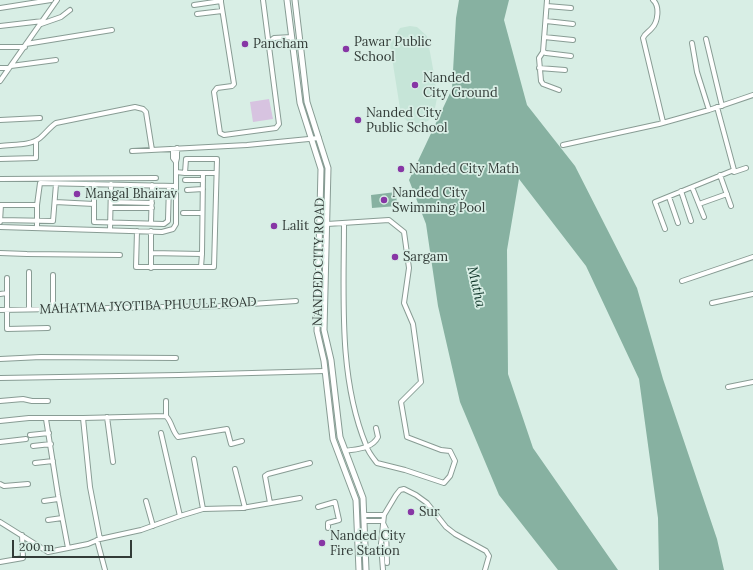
<!DOCTYPE html>
<html>
<head>
<meta charset="utf-8">
<style>
  body { margin:0 }
  #map { position:relative; width:753px; height:570px; overflow:hidden; background:#d8eee5; font-family:Lora,serif }
  canvas { display:block }
  .scale { position:absolute; left:12px; top:540px; width:120px; height:18px; box-sizing:border-box; border:2px solid #323b37; border-top:0; padding-left:5px; font-size:12px; line-height:14px; white-space:nowrap; color:#323b37; -webkit-text-stroke:3px #d8eee5; paint-order:stroke }
</style>
</head>
<body>
<div id="map">
<canvas width="753" height="570"></canvas>
<div class="scale">200 m</div>
</div>
<script>
const g = document.querySelector('canvas').getContext('2d');
g.lineJoin = 'round';
function fillPath(path, color) {
  g.fillStyle = color;
  g.fill(path, 'evenodd');
}
function strokePath(path, color, width, dash) {
  g.strokeStyle = color;
  g.lineWidth = width;
  g.lineCap = dash ? 'butt' : 'round';
  g.setLineDash(dash || []);
  g.stroke(path);
}
function drawText(font, color, halo, rows, align = 'center') {
  g.font = font + ' Lora,serif';
  g.lineWidth = 3.5;
  g.setLineDash([]);
  g.textBaseline = 'middle';
  g.strokeStyle = halo;
  g.fillStyle = color;
  for (const [text, x, y, turn = 0] of rows) {
    g.save();
    g.translate(x, y);
    g.rotate((+turn || 0) * Math.PI / 180);
    g.textAlign = isNaN(turn) ? turn : align;
    if (halo) g.strokeText(text, 0, 0);
    g.fillText(text, 0, 0);
    g.restore();
  }
}
fillPath(new Path2D(`
  M410 26 417 27 427 36 434 74 437 98 434 113 428 121 419 124 408 122 401 115 390 45 400 28Z`), '#c6e5d8');
fillPath(new Path2D(`
  M269 99 273 119 253 122 250 102Z`), '#d7c3e0');
fillPath(new Path2D(`
  M459 0H509L504 20 527 105 575 166 637 288 663 379 717 539 724 570H659L658 518 639 379 586 266 519 179 507 250 508 374 533 448 618 570H558L499 495 460 402 438 306 426 224 409 180 452 89 456 18Z
  M396 192 397 206 372 208 371 195Z`), '#87b1a1');
const minor = new Path2D(`
  M221 0V2L234 84 232 86 217 88 214 92 220 133 224 135 276 128 279 124 263 0
  M547 0 543 52 546 53 571 56
  M653 0C660 6 658 22 652 28 649 32 645 33 643 38L663 122
  M194 5 221 1
  M547 6 571 8
  M0 8 51 0
  M197 14 222 11
  M546 21 573 24
  M41 24 61 17 70 10
  M0 26 43 21
  M292 37 274 38 269 42 275 45 293 43
  M544 37 573 40
  M706 39 722 106
  M692 43 697 72 709 110
  M26 44 112 30
  M0 47H25
  M543 52 539 58 541 81 543 84 559 90
  M11 66 56 60
  M0 68H9
  M539 68 565 70
  M0 81 57 0
  M717 107 734 170
  M0 120 40 118
  M563 145 659 124 709 110 753 95
  M0 146C13 144 30 146 40 138 46 133 50 127 56 123L135 107 143 109 146 112 152 150
  M173 149V158L176 162 177 158V148
  M132 151 247 145 319 138
  M0 159 36 158V141
  M185 173H216
  M720 175 731 206
  M0 179 156 178
  M185 180H203
  M94 184V222L164 224 168 221V219L169 186
  M692 187 704 217
  M187 190 203 189
  M681 191 691 221
  M669 197 678 223
  M55 202 94 204
  M111 202 152 203
  M699 204 727 194
  M0 205H37L40 183 175 186
  M111 208H152
  M183 213H202
  M0 220 53 221 56 184
  M0 222 1 205
  M151 223 152 185
  M327 224 389 220 404 232 409 268 404 303 413 324 421 382 401 402 407 437 441 450 450 451 455 461 450 476 444 483 405 470 377 463C373 458 368 452 366 445 338 377 344 296 344 223
  M0 227 162 232 173 229 176 224V162
  M37 228V205
  M665 229 655 202 734 170V172L746 168
  M110 230 111 184
  M137 231 136 267H214L217 159H186L185 173 176 172
  M151 231V253L202 254 203 173
  M0 253 27 254 120 255
  M201 267 202 254
  M151 268V253
  M7 278V329L48 328
  M682 281 753 257
  M0 294 7 293
  M712 303 753 294
  M29 309V272
  M53 309V275
  M0 310 222 306 296 301
  M0 359 41 357 176 358
  M0 378 179 375 325 371
  M728 387 753 382
  M0 401 23 399 32 401H48
  M166 416C172 422 172 431 178 437L227 429 231 444 242 441
  M107 417 113 462
  M83 418 166 416V401
  M46 419 58 495 68 548
  M0 421 29 418H83L90 487 100 539
  M161 433 180 516
  M30 435 49 433
  M0 442 26 439
  M33 446 51 444
  M345 451C356 449 372 449 378 437L376 428
  M194 459 203 509
  M35 463 53 461
  M235 469 245 508
  M0 484 4 486 28 484
  M44 501 58 499
  M146 501 153 526
  M270 503 265 476 268 474 310 463
  M318 507 335 502 339 520 328 523V528
  M364 515H384
  M48 520 62 518
  M365 521H383
  M0 522 48 552 88 544 100 539 141 530 180 516 203 509 242 508 300 498
  M383 523 386 529 387 563
  M97 540 105 570
  M0 562 23 558 22 535
  M383 570 381 544 384 515 396 495 400 490 404 489 416 495 427 503 446 527 455 534 486 551 489 556 485 570`);
const tertiary = new Path2D(`
  M287 0 300 103 321 169 317 331 324 361 333 439 356 500 359 570
  M295 0 307 102 328 168 324 330 331 360 340 437 363 498 366 570`);
strokePath(minor, '#889c94', 6);
strokePath(tertiary, '#889c94', 7);
strokePath(minor, '#fff', 4);
strokePath(tertiary, '#fff', 5);
for (const [x, y, r, color] of [
  [245,44,4,"#8736a5"],
  [346,49,4,"#8736a5"],
  [415,85,4,"#8736a5"],
  [358,120,4,"#8736a5"],
  [401,169,4,"#8736a5"],
  [77,194,4,"#8736a5"],
  [384,200,4,"#8736a5"],
  [274,226,4,"#8736a5"],
  [395,257,4,"#8736a5"],
  [411,512,4,"#8736a5"],
  [322,543,4,"#8736a5"]
]) {
  const dot = new Path2D();
  dot.arc(x, y, r, 0, 2 * Math.PI);
  g.fillStyle = color;
  g.fill(dot);
  strokePath(dot, '#d8eee5', 1.5);
}
drawText('13px', '#323b37', '#d8eee5', [
  ["Pawar Public",354,42],
  ["School",354,57],
  ["Pancham",253,44],
  ["Nanded",423,78],
  ["City Ground",423,93],
  ["Nanded City",366,113],
  ["Public School",366,128],
  ["Nanded City Math",409,169],
  ["Nanded City",392,193],
  ["Swimming Pool",392,208],
  ["Mangal Bhairav",85,194],
  ["Lalit",282,226],
  ["Sargam",403,257],
  ["Sur",419,512],
  ["Nanded City",330,536],
  ["Fire Station",330,551]
], 'left');
drawText('13px', '#323b37', '#d8eee5', [
  ["NANDED CITY ROAD",319,262,-89],
  ["MAHATMA JYOTIBA PHUULE ROAD",148,306,-2]
]);
drawText('italic 14px', '#12382b', '#d8eee5', [
  ["Mutha",476,287,77]
]);
</script>
</body>
</html>
